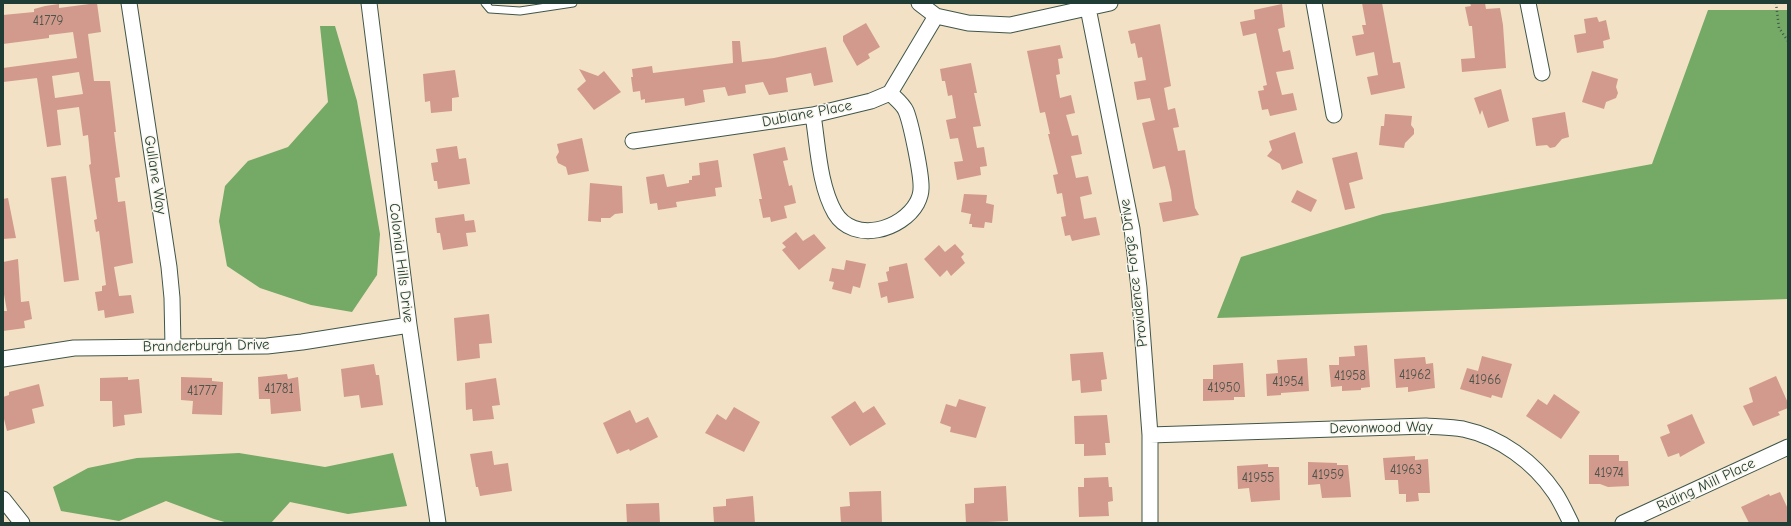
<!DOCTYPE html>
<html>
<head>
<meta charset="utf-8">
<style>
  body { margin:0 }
  #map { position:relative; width:1791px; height:526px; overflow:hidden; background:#f2e1c4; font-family:"Comic Neue",sans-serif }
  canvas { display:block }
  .frame { position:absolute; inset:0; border:4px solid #1f3d34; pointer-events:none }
</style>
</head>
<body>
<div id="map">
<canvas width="1791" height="526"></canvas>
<div class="frame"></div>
</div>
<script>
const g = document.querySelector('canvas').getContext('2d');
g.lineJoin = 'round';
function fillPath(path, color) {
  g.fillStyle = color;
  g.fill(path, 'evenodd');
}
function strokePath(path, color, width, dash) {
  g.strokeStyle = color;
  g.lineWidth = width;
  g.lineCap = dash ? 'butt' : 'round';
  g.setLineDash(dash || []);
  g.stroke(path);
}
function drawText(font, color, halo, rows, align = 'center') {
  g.font = font + ' "Comic Neue",sans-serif';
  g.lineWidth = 3;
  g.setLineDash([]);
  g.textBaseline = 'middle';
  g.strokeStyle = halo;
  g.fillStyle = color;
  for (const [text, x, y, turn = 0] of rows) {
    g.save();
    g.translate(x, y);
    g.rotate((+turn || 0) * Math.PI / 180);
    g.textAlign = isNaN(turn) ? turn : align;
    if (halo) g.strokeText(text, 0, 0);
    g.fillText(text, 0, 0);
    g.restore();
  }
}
fillPath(new Path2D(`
  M1708 10H1788V299L1217 318 1241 257 1383 214 1652 164Z
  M320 26H335L357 101 380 234 377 275 352 312 311 305 260 288 227 266 219 221 225 186 248 161 288 147 328 102Z
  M239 453 325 467 393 453 407 506 348 514 290 502 271 523H228L214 519 166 501 119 521 61 511 53 487 88 468 137 458Z`), '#74a966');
fillPath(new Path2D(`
  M97 3 101 32 88 34 94 81H110L116 132H114L120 177 115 178 118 202 125 201 133 263 114 267 119 296 131 295 134 313 105 318 104 310 98 311 95 292 102 291V286L106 285 99 231 96 232 94 220 97 219 89 165 91 164 88 135 83 136 79 107 57 110 61 145 47 147 37 78 3 82V68L77 58 73 32 49 35V38L3 44V15L34 12V9L45 6 59 4V8ZM79 72 83 94 55 98 52 76Z
  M1362 3H1382L1393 63 1400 62 1405 88 1371 95 1367 77 1378 75 1374 52 1356 56 1352 36 1364 34 1362 25H1366Z
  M1470 3H1485L1486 9 1500 8 1503 25 1506 68 1462 72 1461 59 1475 58 1472 26H1469L1465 7 1471 6Z
  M1282 4 1285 27 1278 29 1283 52 1290 50 1294 69 1276 72 1282 95 1293 93 1297 110 1270 116 1268 109 1262 110 1258 91 1264 90 1263 86 1267 85 1256 33 1243 36 1240 22 1255 19 1254 10Z
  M1597 17 1599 22 1606 20 1610 39 1603 41 1604 48 1577 53 1574 35 1586 33 1584 19Z
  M866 23 880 47 868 54 870 58 857 66 843 41V36Z
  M1160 24 1171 86 1164 88 1168 110 1175 108 1179 127 1173 128 1178 151 1185 150 1195 208 1199 215 1163 222 1159 203 1172 201 1171 191 1165 166 1153 169 1142 123 1155 120 1150 98 1137 100 1134 82 1146 80 1142 57 1138 58 1135 43 1131 44 1128 31Z
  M732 41H740L742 62 774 58 826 47 833 82 814 86 811 73 786 78 788 92 769 95 763 82 745 85 746 93 728 96 725 87 703 90 705 102 685 106 684 98 645 103V99L641 100 640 91 633 92 631 77H633L632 69 652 66 653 73 733 63Z
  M1060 45 1063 58 1058 59 1060 74 1056 75 1060 98 1071 95 1075 113 1066 115 1072 136 1078 135 1082 154 1071 156 1076 178 1088 176 1092 194 1080 197 1084 219 1096 217 1100 235 1072 241 1070 235 1065 236 1061 217 1066 216 1062 193 1057 194 1053 175 1058 174 1048 134H1050L1045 112 1040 113 1027 51Z
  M971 63 977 93H974L981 126 973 127 977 148 984 147 987 166 980 167 981 175 957 180 954 162 963 161 958 138 950 139 946 120 956 118 952 95 948 96 945 81H942L940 69Z
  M579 69 598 76 604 71 621 92 594 110 577 89 586 81Z
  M455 70 459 97 452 98V111L431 113 430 101 425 102 423 74Z
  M1592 71 1618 79 1616 87 1618 93 1616 98 1606 102 1604 109 1582 102Z
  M1501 89 1509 121 1488 128 1482 110 1480 115 1474 98Z
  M1565 112 1569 137 1562 139 1555 147 1550 148 1547 145 1536 146 1532 118Z
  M1385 114 1412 116 1411 125 1414 129V134L1405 143 1404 148 1379 145 1381 126H1384Z
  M1295 132 1303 163 1282 170 1280 164 1267 156 1272 150 1269 141Z
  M582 138 589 171 568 175 566 167 558 163 556 157 559 152 557 144Z
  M457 146 459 159 466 158 470 184 438 189 437 181H434L431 163 438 162 436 149Z
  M785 147 788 160 783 161 789 186 792 185 796 203 784 206 787 218 771 222 770 217 763 218 759 199H762L753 154Z
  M1357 152 1363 179 1349 183 1355 208 1345 210 1332 158Z
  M718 160 722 187 715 188 716 196 676 202 677 207 658 210 657 203 650 204 646 177 664 174 667 187 689 183V180H692V176L700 175 699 163Z
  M66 176 79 280 64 282 51 178Z
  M590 183 622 186 623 213 615 214 610 218H601V222L588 221Z
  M1297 190 1317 200 1311 212 1291 202Z
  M964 194 987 195 986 203 994 205 992 223 985 222 984 228 972 227V224H969L971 214 961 212Z
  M8 198 16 238 3 239V199Z
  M464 214 465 221 474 220 476 232 466 233 468 246 443 250 440 233H437L435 218Z
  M796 232 803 241 814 234 826 248 799 270 782 250 786 247 782 243Z
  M955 244 964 254 961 257 965 263 951 276 947 270 940 277 924 259 939 245 945 252Z
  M18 259 21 302 29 301 32 319 24 321 25 328 3 331V311H7L3 289V262Z
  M846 260 866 264 860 288 853 286 851 294 832 289 834 282 829 281 832 268 844 270Z
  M907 263 914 298 888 303 887 296 881 298 878 283 888 281 886 272 889 271V267Z
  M489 314 492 343 479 344 480 358 457 361 454 318Z
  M1367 345 1370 387 1361 388V390L1342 391V386L1331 387 1329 365H1339V357L1355 356 1354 346Z
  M1103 352 1107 379 1101 380 1102 391 1081 393 1080 380 1072 381 1070 354Z
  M1482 356 1512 364 1502 398 1492 395 1491 398 1460 389 1467 368 1478 371Z
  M1425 357 1426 364 1433 363 1435 388 1408 392V387L1396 388 1394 359Z
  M1307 358 1309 391 1281 393V395L1267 396 1266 374 1278 373 1277 360Z
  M1243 363 1245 397H1234V400L1203 401V379H1213V365Z
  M374 364 376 375H379L383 405 361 408 359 395 344 397 341 369Z
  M287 374 288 379 298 377 301 411 271 414 270 399H259L258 377Z
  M1776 376 1788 403V408L1778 412 1780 415 1753 426 1743 406 1753 402 1749 388Z
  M128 377V380L139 379 142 413 124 415 125 425 113 427 112 401H100V378Z
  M181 377 212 378V381L223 382 222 415 192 414 193 401 181 400Z
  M496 378 500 405 492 406 494 419 473 421 472 409 466 410 465 383Z
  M39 384 44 406 32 409 35 423 7 431 3 415V397L9 395V392Z
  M1554 394 1580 412 1561 439 1526 416 1538 399 1547 405Z
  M959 399 986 407 976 438 950 432 951 427 940 423 946 404 956 407Z
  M855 401 863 413 874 406 886 424 850 446 831 417Z
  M734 407 760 422 744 452 705 433 717 414 726 420Z
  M630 410 636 423 648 417 658 437 630 451 629 449 617 454 603 423Z
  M1692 414 1705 443 1680 457 1679 453 1668 457 1660 437 1670 433 1667 425Z
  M1107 415 1110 443H1105L1106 455 1084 456V444H1075L1074 416Z
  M492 451 494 465 508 463 512 491 480 496 478 487H476L470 454Z
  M1589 455H1619V461H1628L1629 486 1608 487 1600 484H1589Z
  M1415 456V460L1428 459 1430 493H1418L1419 501 1406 502V494H1399L1398 480H1385L1383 458Z
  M1308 462 1337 463V465H1348L1351 497 1322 498 1320 484 1308 485Z
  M1268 464V467H1279L1280 500 1251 502 1249 488 1238 489 1237 466Z
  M1108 477 1109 487H1112L1113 501 1108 502 1109 516 1079 517 1078 487H1084V478Z
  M1006 486 1008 521 966 523 965 504 974 503V488Z
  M881 491 882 523H841L840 507 850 506 849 492Z
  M1780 492 1788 509V523H1749L1741 507 1769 494 1770 496Z
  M753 496 755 523H714L713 507 726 506V499Z
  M659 503 660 523H627L626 504Z`), '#d29a8d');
const service = new Path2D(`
  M485 3 490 9 520 11 573 3`);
const minor = new Path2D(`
  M129 3 169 267 172 298 173 347
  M369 3 409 325 438 523
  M919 3 936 16 968 23 1010 25 1110 3
  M1087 3 1132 229 1139 288 1150 435V523
  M1314 3 1334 115
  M1528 3 1542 73
  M813 115C818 146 819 185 835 213 854 244 902 230 917 203 919 199 921 193 921 189 922 176 911 123 906 111 903 104 895 98 890 93
  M633 141 813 115 871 101 890 93 936 16
  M3 359 74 348 267 346 302 342 409 325
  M1150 435 1426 426C1438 427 1451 427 1463 429 1500 437 1534 462 1555 493 1561 502 1566 513 1571 523
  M3 499 22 523
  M1623 523 1788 447`);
strokePath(service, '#3f564a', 9);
strokePath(minor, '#3f564a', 17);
strokePath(new Path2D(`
  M1776 3 1779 28 1788 41`), '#3f564a', 2.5, [1, 3]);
strokePath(service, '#fff', 7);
strokePath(minor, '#fff', 15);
drawText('13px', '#4c544a', null, [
  ["41779",48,21],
  ["41962",1415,375],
  ["41958",1350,376],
  ["41966",1485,380],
  ["41954",1288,382],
  ["41950",1224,388],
  ["41781",279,389],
  ["41777",202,391],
  ["41963",1406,470],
  ["41974",1609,473],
  ["41959",1328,475],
  ["41955",1258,478]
]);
drawText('15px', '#1f3d34', '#fbf7ec', [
  ["Dublane Place",807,114,-11],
  ["Gullane Way",155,175,81],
  ["Colonial Hills Drive",401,263,83],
  ["Providence Forge Drive",1134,273,-97],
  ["Branderburgh Drive",206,346,-1],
  ["Devonwood Way",1381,428,-1],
  ["Riding Mill Place",1706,485,-25]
]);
</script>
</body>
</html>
